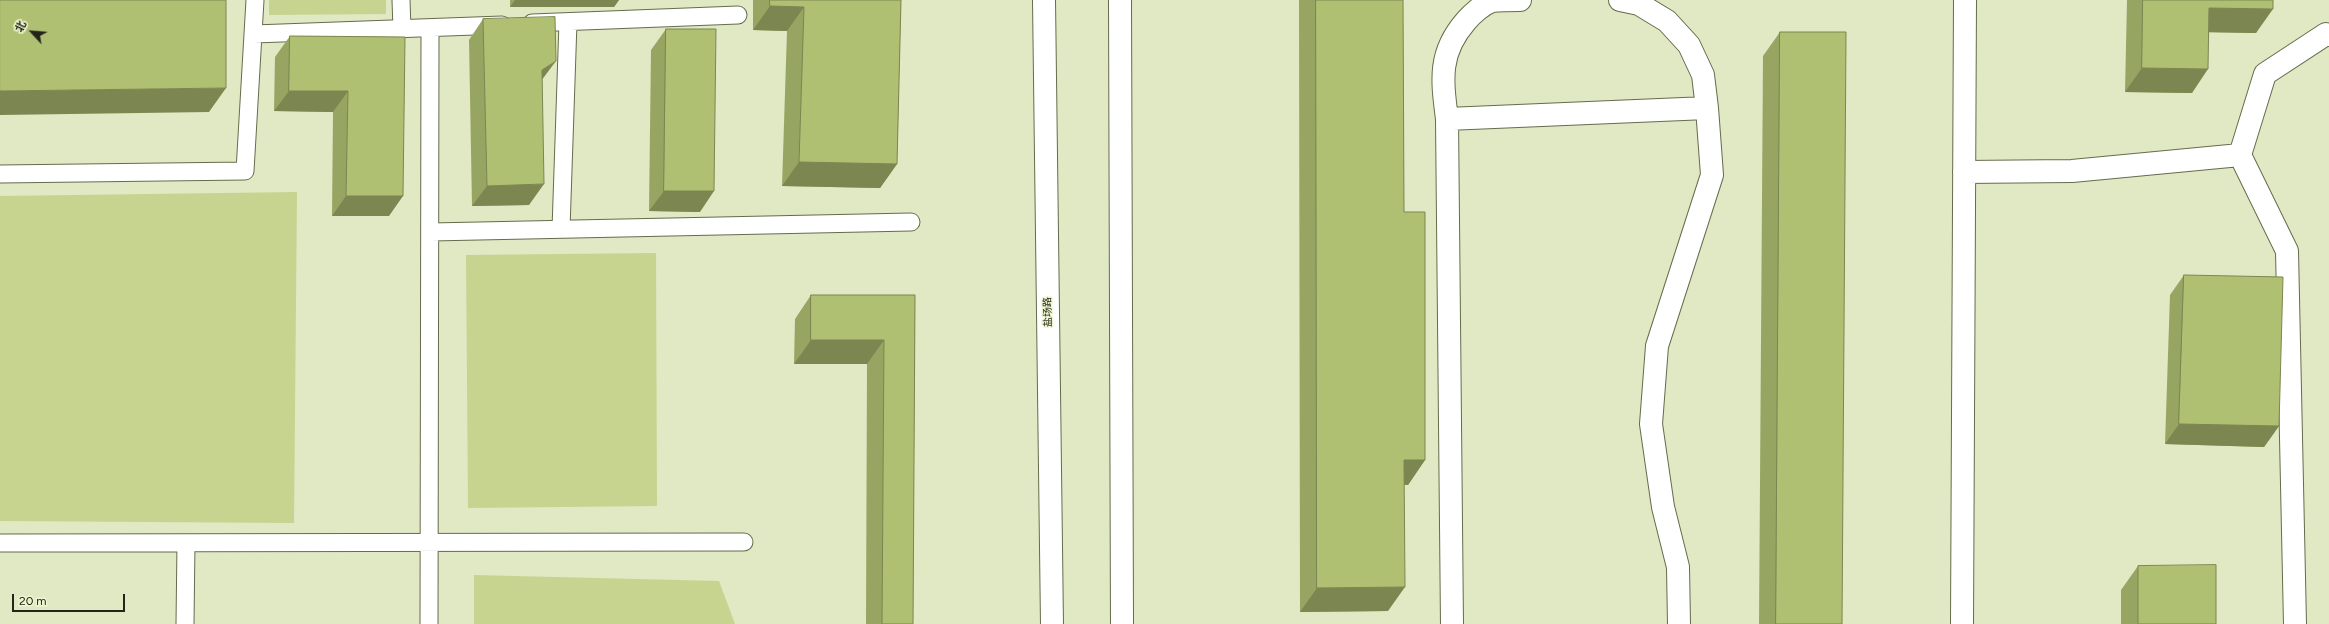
<!DOCTYPE html>
<html>
<head>
<meta charset="utf-8">
<style>
  body { margin:0 }
  #map { position:relative; width:2329px; height:624px; overflow:hidden; background:#e0e8c4; font-family:Figtree,"Noto Sans SC",sans-serif }
  canvas { display:block }
  .north { position:absolute; left:12px; top:12px; width:40px; height:40px; -webkit-text-stroke:3px #edf6d1; paint-order:stroke; rotate:296deg; font-size:11px; font-weight:700; line-height:16px; text-align:center; color:#222517 }
  .north::after { content:''; display:block; margin:auto; width:14px; height:18px; background:#222517; clip-path:polygon(50% 0,100% 100%,50% 72%,0 100%) }
  .scale { position:absolute; left:12px; top:594px; width:113px; height:18px; box-sizing:border-box; border:2px solid #222517; border-top:0; padding-left:5px; font-size:12px; line-height:14px; white-space:nowrap; color:#222517; -webkit-text-stroke:3px #edf6d1; paint-order:stroke }
</style>
</head>
<body>
<div id="map">
<canvas width="2329" height="624"></canvas>
<div class="north">北</div>
<div class="scale">20 m</div>
</div>
<script>
const g = document.querySelector('canvas').getContext('2d');
g.lineJoin = 'round';
function fillPath(path, color) {
  g.fillStyle = color;
  g.fill(path, 'evenodd');
}
function strokePath(path, color, width, dash) {
  g.strokeStyle = color;
  g.lineWidth = width;
  g.lineCap = dash ? 'butt' : 'round';
  g.setLineDash(dash || []);
  g.stroke(path);
}
function drawText(font, color, halo, rows, align = 'center') {
  g.font = font + ' Figtree,"Noto Sans SC",sans-serif';
  g.lineWidth = 3;
  g.setLineDash([]);
  g.textBaseline = 'middle';
  g.strokeStyle = halo;
  g.fillStyle = color;
  for (const [text, x, y, turn = 0] of rows) {
    g.save();
    g.translate(x, y);
    g.rotate((+turn || 0) * Math.PI / 180);
    g.textAlign = isNaN(turn) ? turn : align;
    if (halo) g.strokeText(text, 0, 0);
    g.fillText(text, 0, 0);
    g.restore();
  }
}
fillPath(new Path2D(`
  M269 0H386V14L269 15Z
  M297 192 294 523 0 521V196Z
  M656 253 657 506 468 508 466 255Z
  M474 575 719 581 735 624H474Z`), '#c6d490');
const lane = new Path2D(`
  M401 0 402 29
  M532 23 738 15
  M254 34 502 25
  M0 174 245 171 255 0
  M561 229 568 22
  M431 232 911 222
  M0 543 744 542
  M185 624 186 543
  M429 624 430 28`);
const street = new Path2D(`
  M1620 0 1639 4 1667 21 1689 45 1703 75 1707 108 1712 175 1657 346 1651 424 1663 507 1678 567 1679 624
  M1447 119C1442 80 1438 53 1466 21 1472 14 1483 4 1492 1 1501 0 1512 0 1520 0
  M1964 172 2072 171 2240 155
  M1452 624 1447 119 1707 108
  M1962 624 1965 0
  M2295 624 2287 251 2240 155 2265 74 2326 34 2329 35`);
const secondary = new Path2D(`
  M1044 0 1052 624
  M1120 0 1122 624`);
strokePath(lane, '#656c4c', 19);
strokePath(street, '#656c4c', 24);
strokePath(secondary, '#656c4c', 24);
strokePath(lane, '#fff', 17);
strokePath(street, '#fff', 22);
strokePath(secondary, '#fff', 22);
fillPath(new Path2D(`
  M510 0H619L614 7H510Z
  M753 0H901L897 164 880 188 782 186 787 31 753 30Z
  M1299 0H1403L1404 212 1425 460 1408 485 1404 484 1388 611 1300 612Z
  M2127 0H2273L2256 33 2209 32 2192 93 2125 92Z
  M483 19 542 81 529 205 472 206 469 40Z
  M666 29 700 212 649 211 651 50Z
  M1780 32 1842 624H1759L1763 56Z
  M290 36 405 37 389 216H332L333 112 274 111 275 57Z
  M2184 275 2279 426 2264 447 2165 444 2170 295Z
  M811 295H915L913 624H866L867 364H794L795 319Z
  M2138 566 2216 624H2121V590Z`), '#97a562');
fillPath(new Path2D(`
  M515 0H619L614 7H510Z
  M770 6 804 7 787 31 753 30Z
  M2209 8 2273 9 2256 33 2192 32Z
  M556 61 541 81 542 70Z
  M2142 68 2208 69 2192 93 2125 92Z
  M226 88 209 112 0 115V91Z
  M289 91H348L333 112 274 111Z
  M799 162 897 164 880 188 782 186Z
  M544 184 529 205 472 206 487 186Z
  M664 191H714L700 212 649 211Z
  M346 196H403L389 216H332Z
  M811 340H884L867 364H794Z
  M2179 424 2279 426 2264 447 2165 444Z
  M1404 460H1425L1408 485 1387 484Z
  M1405 587 1388 611 1300 612 1317 588Z`), '#7b8650');
const building = new Path2D(`
  M0 0H226V88L0 91Z
  M770 0H901L897 164 799 162 804 7 770 6Z
  M1316 0H1403L1404 212H1425V460H1404L1405 587 1317 588Z
  M2143 0H2273V9L2209 8 2208 69 2142 68Z
  M555 17 556 61 542 70 544 184 487 186 483 19Z
  M666 29H716L714 191H664Z
  M1780 32H1846L1842 624H1776Z
  M290 36 405 37 403 196H346L348 91H289Z
  M2184 275 2283 277 2279 426 2179 424Z
  M811 295H915L913 624H882L884 340H811Z
  M2216 565V624H2138V566Z`);
fillPath(building, '#b0c072');
strokePath(building, '#7b8650', 1);
drawText('10px', '#222517', '#edf6d1', [
  ["盐场路",1048,312,-91]
]);
</script>
</body>
</html>
